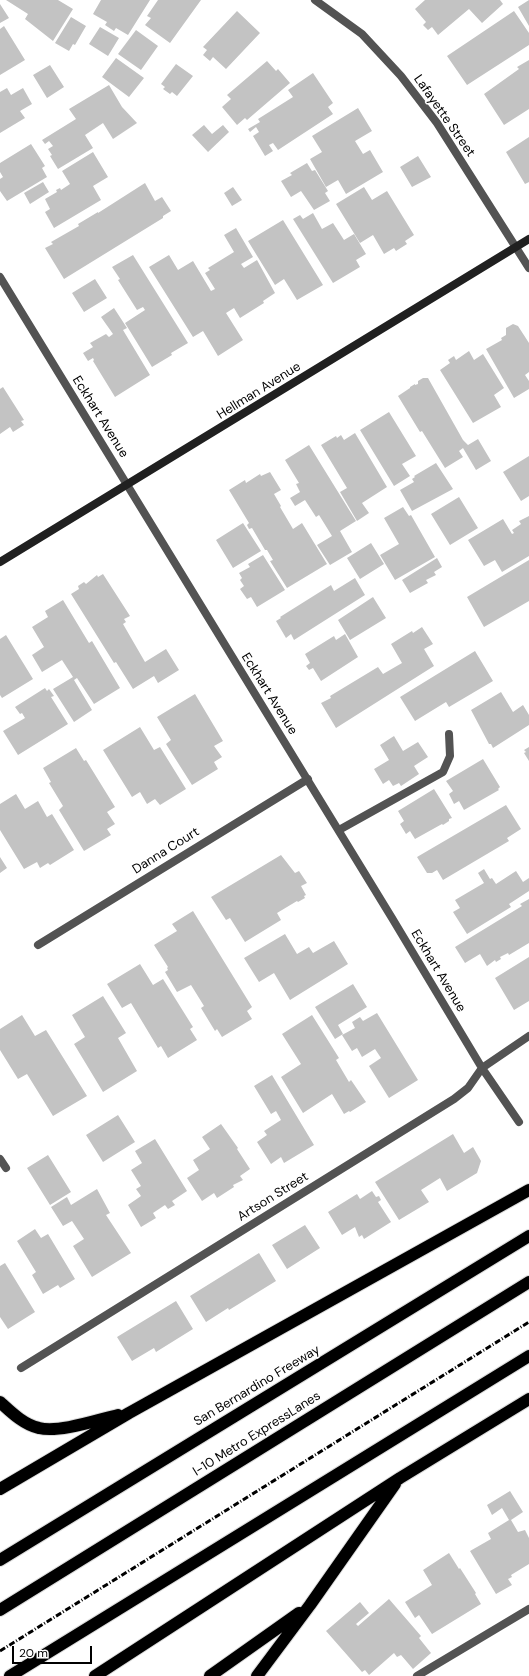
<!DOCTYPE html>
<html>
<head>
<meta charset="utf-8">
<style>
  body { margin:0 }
  #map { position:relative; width:529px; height:1676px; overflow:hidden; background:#fff; font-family:"DM Sans",sans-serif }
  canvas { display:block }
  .scale { position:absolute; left:12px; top:1646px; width:80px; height:18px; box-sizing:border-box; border:2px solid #000; border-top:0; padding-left:5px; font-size:12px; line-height:14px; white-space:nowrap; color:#000; -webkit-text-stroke:3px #fff; paint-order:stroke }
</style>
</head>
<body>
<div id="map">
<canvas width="529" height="1676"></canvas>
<div class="scale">20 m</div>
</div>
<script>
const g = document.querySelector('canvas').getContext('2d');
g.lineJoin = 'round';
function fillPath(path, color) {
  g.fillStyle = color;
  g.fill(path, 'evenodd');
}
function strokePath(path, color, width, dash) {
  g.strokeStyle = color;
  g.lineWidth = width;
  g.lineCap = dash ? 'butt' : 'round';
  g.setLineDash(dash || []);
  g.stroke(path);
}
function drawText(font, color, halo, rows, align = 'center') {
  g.font = font + ' "DM Sans",sans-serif';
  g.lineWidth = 3;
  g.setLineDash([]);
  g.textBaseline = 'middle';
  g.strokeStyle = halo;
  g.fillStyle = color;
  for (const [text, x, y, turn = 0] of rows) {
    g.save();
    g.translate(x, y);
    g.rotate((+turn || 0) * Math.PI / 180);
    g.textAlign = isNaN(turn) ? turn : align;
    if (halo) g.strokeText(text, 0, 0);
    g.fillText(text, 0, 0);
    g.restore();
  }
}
fillPath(new Path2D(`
  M6 0H58L73 9 53 41 25 19 28 14Z
  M101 0H150L128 35 116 28 114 31 105 25 107 22 93 14Z
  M158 0H201L170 43 145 25 151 18 147 16Z
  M425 0H500L503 4 482 23 469 9 438 35 432 27 428 30 423 25 426 22 415 9Z
  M529 0V26L518 7Z
  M0 4 9 18 0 23Z
  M237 11 260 33 226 69 213 57 210 61 203 55 207 50 203 47Z
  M514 11 529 33V45L467 85 447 56Z
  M71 17 86 26 75 45 73 44 69 51 55 43Z
  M4 26 25 60 0 75V29Z
  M100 27 119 38 108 56 89 44Z
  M136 30 158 46 141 70 118 54Z
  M116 58 144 78 129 97 102 77Z
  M529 60V109L504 125 484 94 519 69 517 67Z
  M267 61 276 71 278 69 290 83 247 120 245 118 237 125 222 107 231 99 227 95Z
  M176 64 193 76 177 96 172 92 170 94 163 89 165 87 161 84Z
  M50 65 64 87 47 98 33 75Z
  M313 73 333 103 328 107 333 114 278 150 273 143 269 145 273 151 265 156 253 136 259 132 256 127 250 132 248 129 260 122 258 119 293 97 288 90Z
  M109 85 122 107 137 123 113 139 103 123 85 135 93 148 58 169 50 156 52 155 48 149 53 146 49 141 45 144 42 140 76 119 69 109Z
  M7 88 11 95 23 88 32 104 20 111 25 118 0 133V92Z
  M358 108 372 131 355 141 363 154 370 150 383 172 346 194 338 180 326 187 310 159 322 152 312 136Z
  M204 125 212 134 223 125 229 132 208 152 192 135Z
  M529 137V182L525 184 506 152Z
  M31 144 45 166 42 168 47 177 7 201 0 191V179L3 177 0 172V163Z
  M93 152 108 177 93 186 101 200 54 228 45 212 50 209 45 199 57 192 56 190 60 188 61 190 70 184 62 171Z
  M418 156 431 177 412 187 400 167Z
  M307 163 312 171 315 170 328 191 325 193 330 201 314 210 301 191 291 197 281 181 292 175 290 173Z
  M43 182 49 192 30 204 24 193Z
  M145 183 155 201 162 197 171 211 163 216V218L64 279 45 248 53 244 51 242 79 226 78 224 98 212V213Z
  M233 187 242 200 232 206 224 193Z
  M364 187 372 200 387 191 414 235 405 241 407 244 396 251 394 248 384 254 373 235 360 243 336 204Z
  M313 213 322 229 333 223 344 240 354 234 366 254 356 260 360 267 333 283 293 219 300 215 303 219Z
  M283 220 323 285 297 300 284 279 275 285 248 241Z
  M236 228 253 257 241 264 244 268 257 260 275 293 263 301 264 303 240 318 234 308 226 313 243 340 218 356 203 331 193 337 149 267 169 255 178 270 193 261 211 291 215 289 205 273 210 270 208 268 234 252 224 235Z
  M133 255 188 343 171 353 172 355 152 367 125 323 145 310 143 307 137 310 118 280 120 279 112 267Z
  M95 279 107 298 84 312 72 293Z
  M114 308 127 328 123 330 150 375 115 397 93 361 94 360 93 358 88 361 83 353 93 347 90 343 106 334 109 337 113 334 101 317Z
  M513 324 518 326 529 343V372L525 375 529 381V389L514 398 486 349 502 340 501 338 506 335V328Z
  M469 351 474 360 483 354 504 388 494 395 501 407 473 423 440 370 450 363 448 360 454 356 456 360Z
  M423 378H428L463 440 468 445 478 439 491 461 476 470 463 448 459 451 463 457 445 468 422 431 420 432 398 396 410 388V387L415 384V385L418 384V381Z
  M3 387 24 420 21 421 24 425 13 432 10 427 0 434V389Z
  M389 412 416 456 402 464 410 476 394 486 360 430Z
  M355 433 387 487 362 503 369 513 357 521 340 492 347 488 321 445 336 436 337 438 341 435 344 440Z
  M309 445 356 521 340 531 352 552 330 565 317 545 332 536 319 515 316 517 305 500 295 506 290 498 300 492 296 484 299 483 285 460Z
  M529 456V496L521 501 503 472Z
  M436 463 453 489 412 511 400 490 414 482 412 479 415 477 414 476Z
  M270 472 281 490 274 494 281 506 280 507 293 529 302 523 327 564 287 588 270 561 273 560 267 550H265L252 528 249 529 247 525 249 523 229 490 245 480 246 483 260 474 261 476Z
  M459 497 478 528 450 545 431 514Z
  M403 507 409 516 411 515 435 557 395 580 380 555 399 544 384 518Z
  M529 516V556L502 572 495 560 484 566 468 540 503 519 512 534 514 533 512 530 521 524 519 521Z
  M243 523 261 551 233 568 216 540Z
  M371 543 384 564 360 579 347 558Z
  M263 555 285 590 257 607 251 597 247 599 240 589 244 586 240 580 242 578 239 573 250 567 248 564Z
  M437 558 442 567 434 572 436 575 426 580 428 583 410 593 402 580Z
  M529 560V601L484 627 467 597Z
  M103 574 130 616 124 619 126 622 123 624 145 662 166 649 179 670 158 683 154 676 133 689 116 662 114 663 71 594 79 589 78 586 84 582 86 584 97 575 98 577Z
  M355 578 365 595 294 640 291 634 286 638 276 621 281 618 280 617 331 585 334 591Z
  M373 597 386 618 350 640 338 620Z
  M63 600 89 643 92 641 120 688 94 704 77 678 74 680 92 710 74 722 53 689 73 677 62 660 42 672 32 655 44 647 32 627 48 617 45 611Z
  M422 627 433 644 424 649 434 666 336 728 321 703 331 698 330 696 378 667 383 674 402 663 391 644 412 631 413 633Z
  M345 634 358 657 321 681 313 668 309 670 306 666 310 663 305 654 334 636 336 640Z
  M6 635 33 679 2 698 0 695V639Z
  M475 651 493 681 449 707 446 702 415 721 400 697Z
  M45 688 47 691 49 689 54 696 51 697 68 724 18 755 3 731 25 718 22 713 20 714 15 707Z
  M501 692 513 712 523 705 529 715V725L493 748 491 744H489L471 710Z
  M195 694 223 741 214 746 222 757 214 762 218 769 192 785 166 744 171 740 157 717Z
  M140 727 154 750 160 747 186 789 160 805 155 799 147 804 140 792 132 797 103 750Z
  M394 736 403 751 418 742 428 757 414 766 419 774 401 786 399 783 393 786 389 780 383 784 374 769 389 760 380 745Z
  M529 747V761L524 753 526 752 524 750Z
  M76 748 84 761 86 760 115 807 107 812 115 824 107 829 111 835 84 851 59 810 63 806 49 783 51 782 43 768Z
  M483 759 500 787 498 789 499 790 464 810 459 801 454 804 449 794 453 791 446 781Z
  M434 789 452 818 449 819V821L443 825 442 824 415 839 410 831 406 834 400 824 404 821 398 811Z
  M16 794 25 809 38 801 47 817 52 814 74 850 50 865 48 863 40 868 37 862 24 869 0 830V804Z
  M506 805 521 829 507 838 509 841 443 880 437 870 432 873H427L417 857Z
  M281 855 295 873 299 871 307 883 301 886 306 895 304 896 305 898 298 902 297 901 277 913 281 920 245 942 230 918 226 920 211 897Z
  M0 857 7 868 0 873Z
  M484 869 490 879 492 878 496 884 516 871 523 882 529 878V891L509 904 511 907 467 934 453 912 460 908 455 900 484 883 478 873Z
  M529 899V943L509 955 508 953 500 957 501 959 496 962 495 960 487 966 480 954 465 963 455 947 522 906 520 904Z
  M193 911 252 1007 247 1011 252 1019 222 1037 217 1029 215 1031 201 1008 204 1006 191 985 177 992 165 972 168 970 167 968 168 967 154 945 177 931 172 924Z
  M285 934 297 954 309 947 313 953 334 941 348 964 290 1000 274 973 259 982 244 958Z
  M529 957V1001L514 1010 495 978Z
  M140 964 153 985 163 979 193 1027 190 1029 197 1040 168 1058 161 1046 158 1048 131 1003 122 1008 107 984Z
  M353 984 367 1007 338 1025 343 1034 335 1039 315 1007Z
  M103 996 126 1033 118 1038 137 1071 103 1092 74 1044 85 1037 72 1015Z
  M377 1013 418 1080 389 1098 369 1066 381 1058 375 1049 362 1057 357 1048 352 1051 342 1035 355 1028 352 1022 360 1017 363 1021Z
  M22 1015 35 1036 46 1030 87 1096 53 1116 27 1074 18 1079 0 1050V1029Z
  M312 1015 339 1058 336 1060 349 1082 351 1080 366 1102 350 1112 349 1111 344 1114 332 1094 303 1113 281 1077 301 1064 282 1034Z
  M272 1075 314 1145 284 1163 281 1157 271 1164 257 1142 267 1135 264 1131 281 1120 276 1111 271 1114 254 1086Z
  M118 1115 135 1142 103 1162 86 1135Z
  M221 1124 238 1148 237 1149 250 1169 240 1176 243 1180 233 1185 234 1187 217 1198 214 1193 202 1201 187 1178 199 1170 193 1160 210 1149 202 1137Z
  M453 1134 464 1153 473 1147 481 1161 477 1173 447 1191 440 1178 421 1190 429 1202 399 1220 375 1182Z
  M155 1139 187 1191 172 1201 175 1205 168 1209 165 1205 153 1213 156 1218 141 1227 128 1205 141 1196 136 1189 141 1186 131 1170 142 1163 135 1151Z
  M48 1155 71 1192 50 1205 27 1168Z
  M97 1189 110 1213 106 1215 131 1253 92 1277 73 1246 84 1239 72 1221 63 1226 51 1207 67 1197 71 1205Z
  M372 1191 376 1197 379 1196 381 1200 378 1202 391 1222 364 1239 362 1235 359 1237 355 1227 342 1235 328 1212 357 1194 360 1199Z
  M305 1225 320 1248 287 1269 272 1245Z
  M35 1229 41 1238 48 1234 75 1279 60 1288 58 1285 43 1294 32 1275 36 1272 17 1241Z
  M259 1253 276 1281 229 1310 228 1308 206 1322 190 1296Z
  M5 1263 35 1312 8 1329 0 1317V1266Z
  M176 1301 193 1329 156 1352 154 1348 132 1361 117 1337Z
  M510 1491 523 1512 511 1520 518 1532 525 1530 529 1538V1564L511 1575 512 1577 508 1579 512 1585 496 1594 470 1551 491 1539 488 1533 509 1520 502 1508 492 1515 487 1505Z
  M449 1553 459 1569 460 1568 476 1593 475 1594 481 1604 432 1634 419 1615 415 1618 405 1602 432 1585 423 1570Z
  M389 1599 421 1636 419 1638 431 1653 413 1669 401 1655 397 1657 394 1653 369 1675 365 1670 362 1672 326 1631 360 1602 369 1613 356 1624 358 1626Z`), '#c3c3c3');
const highway = new Path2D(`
  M0 1402C11 1412 24 1425 39 1428 59 1433 97 1420 118 1415
  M0 1489 129 1413 529 1190
  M0 1560 529 1236
  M0 1610 529 1282
  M10 1676 529 1356
  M95 1676 400 1478 529 1399
  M210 1676 299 1613
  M257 1676 310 1605 395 1484`);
strokePath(highway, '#dbdbdb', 14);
strokePath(new Path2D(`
  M339 830 443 772 450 756 449 734
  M0 1159 6 1168
  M417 1676 529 1609`), '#535353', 8);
strokePath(new Path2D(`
  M315 0 362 34 401 76 437 123 529 268
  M0 277 392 918 482 1068 519 1122
  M38 945 308 779
  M21 1368 454 1099 468 1088 482 1068 529 1036`), '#535353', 8);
strokePath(new Path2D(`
  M0 562 529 239`), '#202020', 8);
strokePath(highway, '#000', 12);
strokePath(new Path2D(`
  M0 1651 529 1322`), '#000', 3, [6, 2, 1, 2]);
drawText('13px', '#000', '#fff', [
  ["Lafayette Street",444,116,55],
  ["Hellman Avenue",259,391,-32],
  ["Eckhart Avenue",100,417,58],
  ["Eckhart Avenue",269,694,58],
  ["Danna Court",166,851,-32],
  ["Eckhart Avenue",438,971,59],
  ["Artson Street",273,1197,-32],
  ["San Bernardino Freeway",257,1386,-31],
  ["I-10 Metro ExpressLanes",257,1434,-32]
]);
</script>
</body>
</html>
